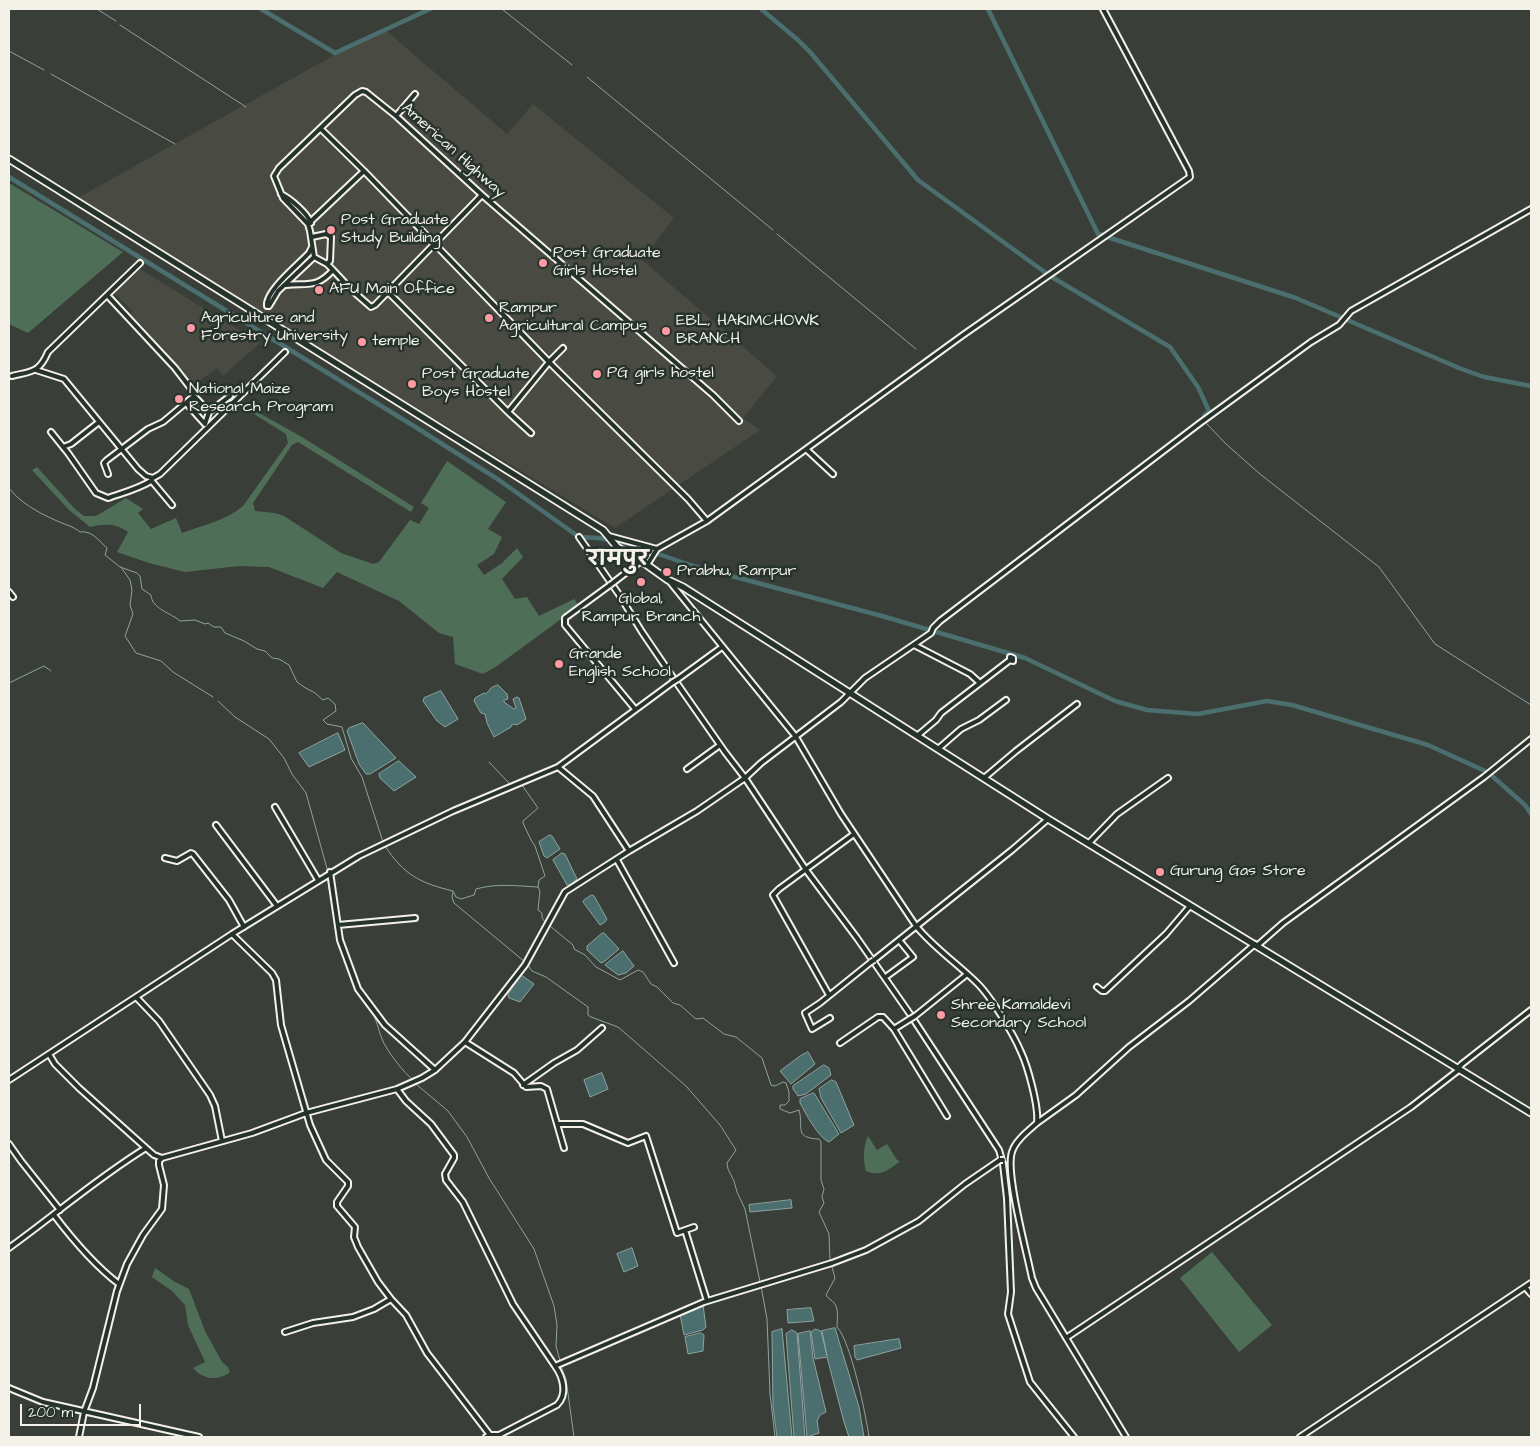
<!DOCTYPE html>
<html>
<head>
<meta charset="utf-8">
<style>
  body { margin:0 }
  #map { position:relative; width:1540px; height:1446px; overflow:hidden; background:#393f38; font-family:"Architects Daughter",sans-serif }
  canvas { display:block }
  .frame { position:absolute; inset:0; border:10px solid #f4f1e8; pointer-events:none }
  .scale { position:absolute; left:20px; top:1404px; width:121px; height:22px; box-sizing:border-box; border:2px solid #f4f1e8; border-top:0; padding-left:6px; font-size:15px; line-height:18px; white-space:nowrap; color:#f4f1e8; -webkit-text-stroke:4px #26332d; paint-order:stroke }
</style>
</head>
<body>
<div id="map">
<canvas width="1540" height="1446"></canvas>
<div class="frame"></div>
<div class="scale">200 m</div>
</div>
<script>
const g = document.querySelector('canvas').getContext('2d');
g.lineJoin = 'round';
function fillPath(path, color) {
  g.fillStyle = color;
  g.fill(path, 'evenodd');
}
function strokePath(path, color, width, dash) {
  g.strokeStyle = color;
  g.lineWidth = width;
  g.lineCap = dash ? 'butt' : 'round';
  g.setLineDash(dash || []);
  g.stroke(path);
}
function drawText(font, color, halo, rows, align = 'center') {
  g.font = font + ' "Architects Daughter","Playpen Sans Deva",sans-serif';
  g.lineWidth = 5;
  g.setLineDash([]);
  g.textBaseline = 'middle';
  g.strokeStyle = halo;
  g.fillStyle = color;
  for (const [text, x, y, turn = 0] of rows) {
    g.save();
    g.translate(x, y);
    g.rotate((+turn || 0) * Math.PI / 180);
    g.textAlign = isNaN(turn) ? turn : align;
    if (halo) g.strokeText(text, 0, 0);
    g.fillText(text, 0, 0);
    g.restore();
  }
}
fillPath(new Path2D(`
  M383 28 507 134 533 104 674 218 642 260 777 376 743 418 760 430 615 528 74 200Z
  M140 269 260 343 223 376 217 368 194 385 165 355 167 352 131 314 133 311 114 293Z`), '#494b43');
fillPath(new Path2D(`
  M9 183 123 252 28 333 9 324Z
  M243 404 302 437 414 507 411 512 298 442 292 445 253 503 255 511 275 513 284 516 341 553 373 564 379 562 410 520 419 524 429 508 421 503 447 461 506 502 488 529 502 537 494 554 477 565 484 575 502 563 517 548 523 557 502 579 515 599 527 597 539 616 574 599 579 606 497 666 483 674 455 664 453 637 439 633 399 601 337 572 323 588 269 567 239 566 185 572 149 563 117 552 128 532C115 523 104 524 90 527L69 510 32 470 37 467 75 509 84 516H96L126 498 143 509 138 513 151 529 176 518 182 533C203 525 225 521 243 506L288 443 286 434 241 406Z
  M868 1136 877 1150 887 1144 897 1160 900 1161C889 1170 881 1177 866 1171 863 1160 863 1147 868 1136Z
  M1212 1252 1272 1325 1239 1352 1180 1278Z
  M155 1268 175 1282 189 1289 205 1331 222 1362 228 1367 230 1372C218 1382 202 1379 193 1368L205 1362 188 1325 185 1305 172 1291 152 1277Z`), '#4f6e58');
const water = new Path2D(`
  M498 685 507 694 508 699 504 700V702L514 709 516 708 513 699 517 697 519 698 526 719 517 725 514 724 512 725 511 727 494 737 487 723 485 714 481 713 474 701 475 698 484 693 486 694 491 688Z
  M441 691 458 719 445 727 437 721 423 701 424 698Z
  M363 723 396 758 370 774H366L359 764 347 731 349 728Z
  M338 733 345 750 309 767 299 753Z
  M399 761 416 777 394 791 380 778 379 774Z
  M550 835 552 836 560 849 547 858 544 856 539 842Z
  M562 853 565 854 577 879 570 885H567L553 860Z
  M592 895 594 896 607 919 605 922 600 925 583 902 584 900Z
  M604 933 619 949 605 961 601 963 587 950V946L601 934Z
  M623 951 634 966 626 973 618 975 605 965Z
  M521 975 534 984 520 1002 509 998 508 995Z
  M808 1052 815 1064 791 1084 780 1071 800 1056Z
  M824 1065 829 1068 831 1075 806 1094 798 1096 793 1089V1086Z
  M602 1073 608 1089 590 1097 584 1080Z
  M832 1080 836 1082 854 1125 841 1133 821 1098 819 1089Z
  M814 1093 839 1134 829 1142C818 1137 806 1114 800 1103V1099Z
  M791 1200 792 1208 750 1212 749 1205Z
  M632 1248 638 1266 624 1272 617 1254Z
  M703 1305 706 1327 703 1330 684 1335 680 1314Z
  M811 1308 814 1321 788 1323 787 1310Z
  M835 1328 859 1407 864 1437H849L844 1422 827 1357 815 1359 811 1332 815 1329 821 1331 827 1356 822 1331Z
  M782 1329 792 1437H777L773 1407 772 1332Z
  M792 1330 797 1333 805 1437H794L786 1334Z
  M810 1331 813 1358 826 1412 820 1415 817 1421 819 1433 807 1437 798 1334Z
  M701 1333 704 1335 703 1351 688 1354 685 1337Z
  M899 1339 901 1348 857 1360 855 1357 854 1346Z`);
fillPath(water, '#4a6f6e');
strokePath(water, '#8ea39f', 1);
strokePath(new Path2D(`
  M97 9 116 21
  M502 9 572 65
  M120 25 246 107
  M9 51 44 70
  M51 74 175 144
  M587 77 773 230
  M777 234 916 349
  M1207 424 1226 444 1260 474 1379 567 1435 644 1531 705
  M9 488C19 502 39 513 55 520 63 524 73 526 80 532 92 530 99 541 107 548L105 555 120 567 137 573 140 576 142 589 151 595C152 609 171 613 180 621L195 620 205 624 208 623 214 627H221L225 633 244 641 257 649 265 651 272 658 279 659 289 665 297 682 304 687 315 693 323 700 328 698 335 704 336 711 323 720 327 724 342 727 351 758 362 777 383 842
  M121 567 130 580 132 590 130 605 133 614 125 636 136 653 161 661 173 672 213 697
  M9 683 44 666 51 671
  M218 701 235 717 269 739 284 758 292 774 306 793 328 872
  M489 762 510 784
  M522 785 538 808 523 821V823L531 840 535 846 545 876 539 880 538 887
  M385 846C404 875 420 883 453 891L456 897 461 899 474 895 476 889C497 883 517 886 538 887L540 891 538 910 542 913V918L546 923
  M329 878V889L334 909
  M453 892 452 897 454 903 525 962
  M336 923 337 931
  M550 926 573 945 574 949 585 955 596 967 620 980 638 970 643 972 651 984 657 987 673 1003 680 1005 696 1019 703 1018 724 1034 736 1037 762 1058 771 1085 775 1086 783 1082 786 1083 789 1092V1101L785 1105H780V1109L790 1113 799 1110C804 1127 793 1138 819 1139L821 1142V1180L824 1189 822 1197 824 1203 819 1212 829 1234 830 1260 835 1278 826 1295C828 1299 832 1300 835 1304 839 1311 837 1320 837 1327 851 1342 866 1415 869 1437
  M528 965 532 971 546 977 588 1007V1015L591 1017 618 1027 686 1086 720 1125 736 1150 727 1163 728 1169 734 1181 737 1192 745 1209 760 1282
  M359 994 364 1001
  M371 1010C377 1020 378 1029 382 1039 386 1050 404 1073 413 1080
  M416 1084 448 1111 467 1137 489 1178 534 1249 554 1306 557 1325 556 1346 560 1361
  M761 1286 767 1319 770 1394 775 1437
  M561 1366 566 1379 574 1437`), '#8ea39f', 1);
strokePath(new Path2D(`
  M261 9 335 53 430 9
  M761 9 798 40 810 52 918 180 1046 273
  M988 9 1098 234 1296 298 1459 368 1484 377 1531 386
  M9 177 417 428 499 480 579 537 599 538 630 544 690 565 882 616 1025 658 1115 701 1147 710 1198 714 1267 701 1292 705 1428 745 1485 771
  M1050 276 1170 347 1198 387 1209 411 1204 416
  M1491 775 1525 805 1531 814`), '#4a6f6e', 4.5);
const minor = new Path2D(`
  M396 116 415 94
  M321 129 364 171 549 362 688 499 707 521
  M281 194C291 199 307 213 311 223
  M308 224 364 171
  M312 237 326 234 331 237 330 261 327 264
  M333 270 347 285
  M286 285C309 283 317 288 333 270L327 264 314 257
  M388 292 508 412 531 433
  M355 293 371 307 375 305 482 195
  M107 295 175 368 192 390 194 396 163 422 148 429 107 460 104 463 108 474
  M267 306C265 291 299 264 309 253L312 247
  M269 306 278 291 314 257 310 231 308 224 283 198 274 176 279 168 355 95 362 91 366 92 396 116 482 195 713 395 739 421
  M36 370 64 379 138 469 146 476 153 478 160 474 285 352
  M12 376C32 371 39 373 48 352L140 263
  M194 396 209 412
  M186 403 205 424
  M508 412 549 362 563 348
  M205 424 209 412 230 396
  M51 432 68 453 96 493 108 498C122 493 138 489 151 481
  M63 447 71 444 99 422
  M806 449 833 474
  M151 480 172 505
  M609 536 657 549
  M579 537 618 593 642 632 674 679 725 752 745 778 806 870 857 938 910 1014 999 1150 1003 1164 1007 1198 1011 1292 1008 1314 1030 1382 1074 1437
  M647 565 657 549 707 521 963 335 1190 177 1189 171 1103 9
  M614 582 641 561
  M670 582 796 737 841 814 916 926C934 948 958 964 978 984 991 997 1014 1035 1021 1052 1028 1067 1039 1107 1037 1123 1028 1131 1015 1141 1012 1152 1005 1172 1027 1253 1032 1278L1036 1288 1126 1437
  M610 585 565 618V625L635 709
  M9 592 13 597
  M914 645 970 674 980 683
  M1010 657 1013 658V661L1010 660Z
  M678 679 722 647
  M917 736 936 720 941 713 1010 660
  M938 749 961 729 979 720 1006 700
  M558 767 593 796 629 851
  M687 769 720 745
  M984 778 1016 751 1077 704
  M275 807 318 880
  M216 825 277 906
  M1089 843 1117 814 1168 778
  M165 858 177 861 191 853 193 854 229 900 244 927
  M617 860 674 963
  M330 872 340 940 358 989 385 1025 435 1070
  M338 925 415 918
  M232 934 272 973 276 980 281 1025 310 1125 326 1160 348 1182V1186L337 1202V1206L355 1227 354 1237 358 1247 378 1282 391 1299 406 1315 427 1353 490 1435
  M1258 945 1283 923 1484 777 1531 739
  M874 960 1012 850 1048 819
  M887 976 913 957 899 940
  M1097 987 1102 991H1105L1166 934 1190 906
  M829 995 773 895 779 889 854 834
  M136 997 159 1021 210 1095 215 1106 222 1141
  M915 1016 966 975
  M830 1018 812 1029 805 1013 820 1003 871 962
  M910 1019 894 1029 947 1116
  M465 1042 514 1073 526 1087 541 1086 547 1089 564 1148
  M840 1043 878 1017H883L894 1029
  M49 1054 55 1064 79 1088 146 1148
  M1458 1068 1462 1064 1531 1010
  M9 1080 232 934 359 856 453 811 558 767 673 682
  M523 1085 554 1063 577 1050 602 1028
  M397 1089 406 1101 431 1124 454 1155V1158L445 1174 446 1180 463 1202 513 1304 555 1366
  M1037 1123 1076 1095 1129 1047 1189 1001 1255 944
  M558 1124H583L628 1143 646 1136 677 1233 694 1227
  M9 1144 21 1161 60 1210
  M54 1215C73 1240 94 1265 119 1284
  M685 1230 707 1301
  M9 1248C55 1215 97 1178 146 1148L154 1155 162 1158
  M1525 1287 1531 1294
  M285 1332 313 1323 353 1317 374 1309 391 1299
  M1066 1338 1411 1107 1460 1069
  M9 1388 43 1402 199 1437
  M79 1437 84 1412 93 1388 117 1291 127 1264 143 1235 162 1209 164 1185 159 1165V1161L162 1158 252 1133 306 1113 397 1089 422 1078 435 1070 465 1042 525 965 565 892 629 851 697 811 745 778 761 763 841 702 865 678 931 633 933 628 940 621 1200 423 1311 342 1339 325 1351 311 1531 209
  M486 1437 490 1435H499L557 1405C568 1394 563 1377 555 1366L704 1302 832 1263 866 1250 919 1221 965 1184 1000 1160
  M1300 1437 1531 1283`);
const secondary = new Path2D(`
  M9 159 603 530 617 547 647 565 668 580 683 587 1048 819 1531 1113`);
strokePath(minor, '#f4f1e8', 8);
strokePath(secondary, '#f4f1e8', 9);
strokePath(minor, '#26332d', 4);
strokePath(secondary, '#26332d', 5.5);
const minorBridge = new Path2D(`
  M610 585 614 582
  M673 682 678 679
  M871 962 874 960
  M910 1019 915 1016
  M1000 1160H1003`);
strokePath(minorBridge, '#f4f1e8', 8, []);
strokePath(minorBridge, '#26332d', 4);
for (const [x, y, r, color] of [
  [331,230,5,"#ff9aa2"],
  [543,263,5,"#ff9aa2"],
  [319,290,5,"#ff9aa2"],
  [489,318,5,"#ff9aa2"],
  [191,328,5,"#ff9aa2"],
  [666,331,5,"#ff9aa2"],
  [362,342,5,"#ff9aa2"],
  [597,374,5,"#ff9aa2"],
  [412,384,5,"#ff9aa2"],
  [179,399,5,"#ff9aa2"],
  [667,572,5,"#ff9aa2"],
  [641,582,5,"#ff9aa2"],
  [559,664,5,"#ff9aa2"],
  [1160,872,5,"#ff9aa2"],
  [941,1015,5,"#ff9aa2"]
]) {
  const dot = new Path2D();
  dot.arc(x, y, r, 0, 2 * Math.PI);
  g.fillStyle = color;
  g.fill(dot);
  strokePath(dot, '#26332d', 2);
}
drawText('16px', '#f4f1e8', '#26332d', [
  ["American Highway",453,151,42]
]);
drawText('16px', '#f4f1e8', '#26332d', [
  ["Post Graduate",341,221],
  ["Study Building",341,239],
  ["Post Graduate",553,254],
  ["Girls Hostel",553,272],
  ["AFU Main Office",329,290],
  ["Rampur",499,309],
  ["Agricultural Campus",499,327],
  ["Agriculture and",201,319],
  ["Forestry University",201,337],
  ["EBL, HAKIMCHOWK",676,322],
  ["BRANCH",676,340],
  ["temple",372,342],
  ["PG girls hostel",607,374],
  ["Post Graduate",422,375],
  ["Boys Hostel",422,393],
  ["National Maize",189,390],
  ["Research Program",189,408],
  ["Prabhu, Rampur",677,572],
  ["Global,",641,600,"center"],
  ["Rampur Branch",641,618,"center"],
  ["Grande",569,655],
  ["English School",569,673],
  ["Gurung Gas Store",1170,872],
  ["Shree Kamaldevi",951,1006],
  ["Secondary School",951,1024]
], 'left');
drawText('bold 21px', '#f4f1e8', '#26332d', [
  ["रामपुर",618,561]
]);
</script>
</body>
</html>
